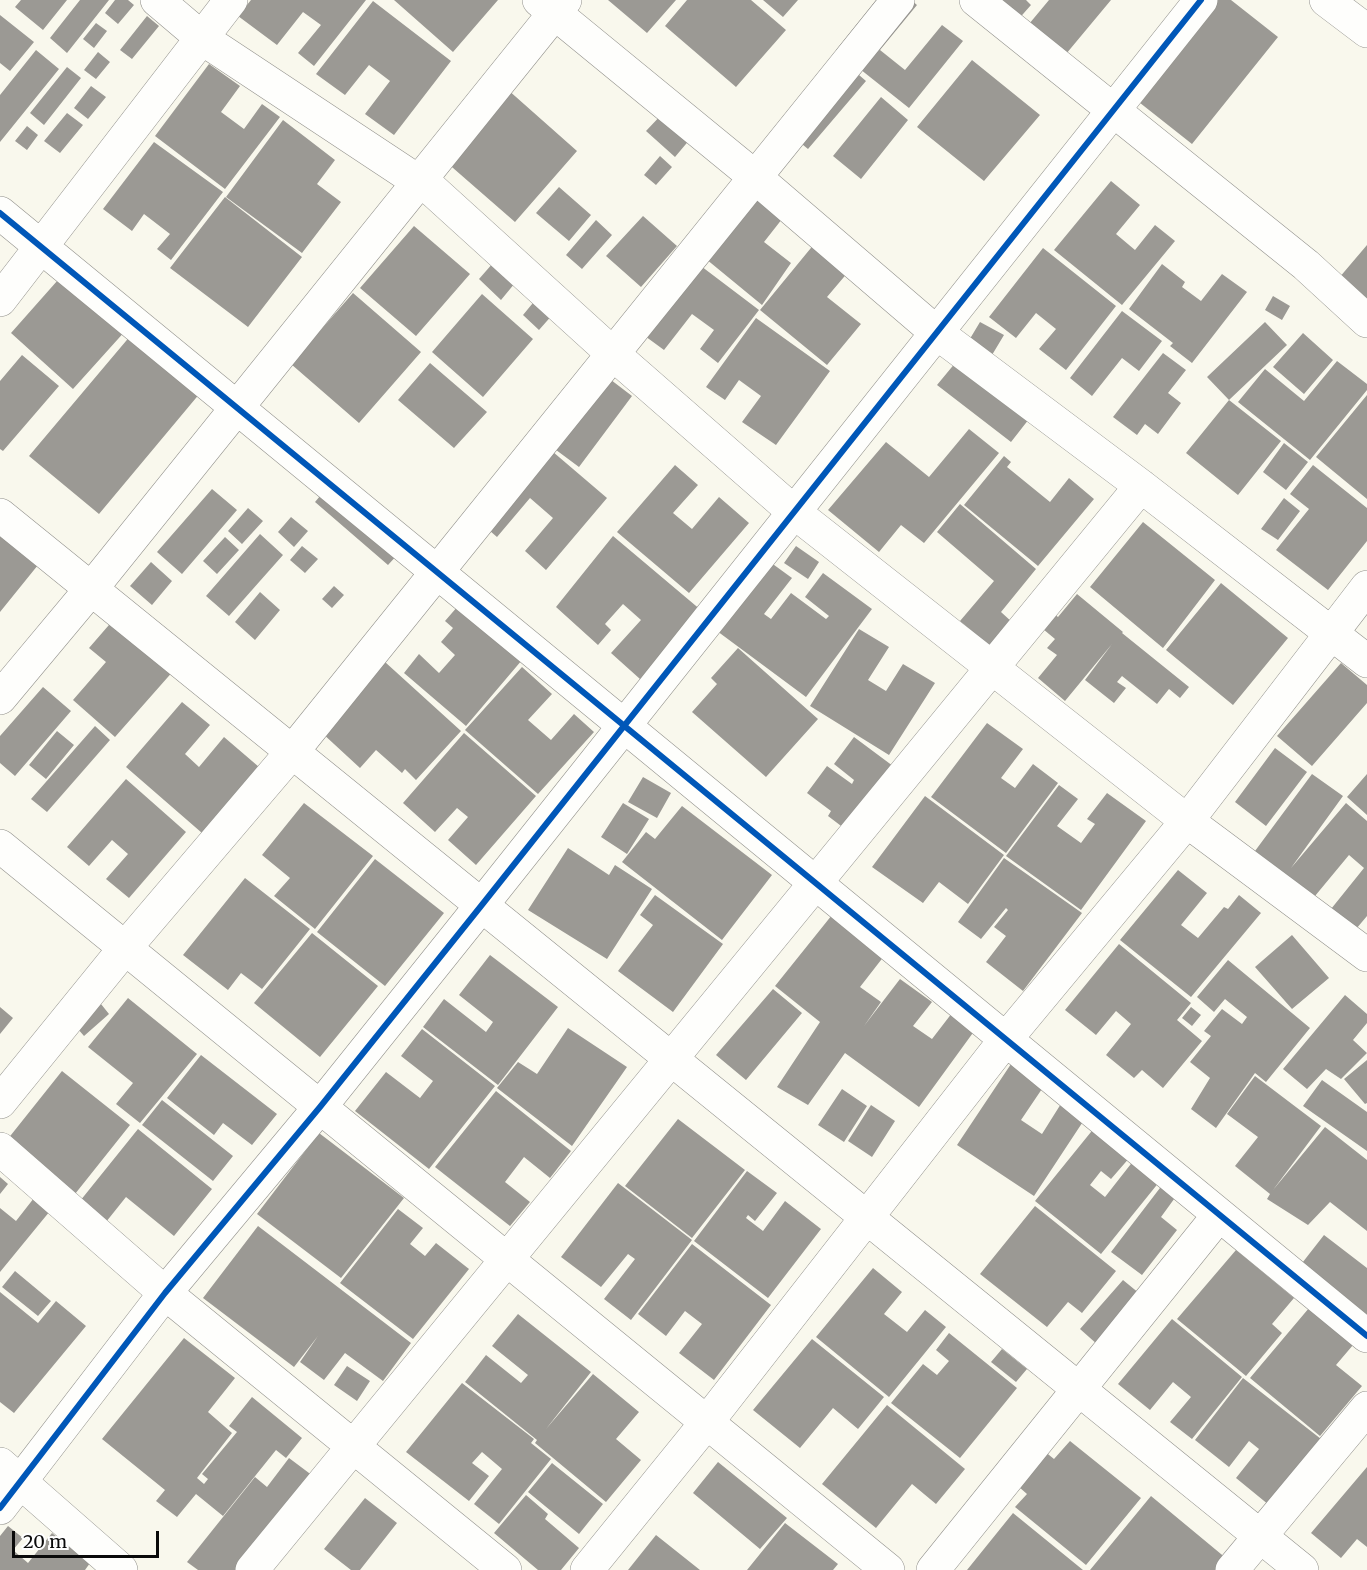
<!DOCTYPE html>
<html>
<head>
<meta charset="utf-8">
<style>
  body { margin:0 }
  #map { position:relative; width:1367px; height:1570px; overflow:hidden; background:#f9f8ed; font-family:Merriweather,serif }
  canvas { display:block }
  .scale { position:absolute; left:12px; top:1531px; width:147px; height:27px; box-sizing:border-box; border:3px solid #0a0a0a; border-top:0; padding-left:8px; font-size:18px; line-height:21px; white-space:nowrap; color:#0a0a0a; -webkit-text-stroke:4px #fff; paint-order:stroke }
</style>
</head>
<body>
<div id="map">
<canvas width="1367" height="1570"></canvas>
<div class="scale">20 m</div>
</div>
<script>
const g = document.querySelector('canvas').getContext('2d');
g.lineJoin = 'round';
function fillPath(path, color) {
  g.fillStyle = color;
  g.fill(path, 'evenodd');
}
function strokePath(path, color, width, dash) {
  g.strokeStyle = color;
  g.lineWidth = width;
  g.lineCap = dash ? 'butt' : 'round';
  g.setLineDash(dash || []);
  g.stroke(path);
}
fillPath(new Path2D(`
  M21 0H67L43 30 15 7Z
  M80 0H109L67 53 50 38Z
  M115 0H128L134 5 118 24 105 13Z
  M251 0H366L314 66 298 53 321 25 303 12 277 45 238 16Z
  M394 0H498L453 52Z
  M608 0H676L647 33Z
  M687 0H751L786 30 736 87 665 26Z
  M763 0H798L783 17Z
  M876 0H911L917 5 880 50 905 70 942 25 963 41 909 108 836 50Z
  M991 0H1026L1031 5 1016 22Z
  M1049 0H1111L1066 54 1029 24Z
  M1207 0H1231L1278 37 1192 144 1130 95Z
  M373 1 451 61 394 135 365 114 390 81 369 65 345 95 316 74Z
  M0 15 34 42 10 71 0 63Z
  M147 16 159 26 132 59 120 50Z
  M96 23 107 31 94 48 83 39Z
  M36 50 59 69 0 142V95Z
  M98 52 110 62 96 79 84 70Z
  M838 57 866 81 808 149 781 127Z
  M972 60 1040 115 984 181 917 127Z
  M209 64 240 86 221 112 244 129 262 104 280 117 225 189 155 136Z
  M67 67 81 78 44 125 30 113Z
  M91 86 106 97 88 119 74 108Z
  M507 89 577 151 515 222 445 161Z
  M881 97 908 120 861 179 833 156Z
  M67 113 83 125 60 153 44 141Z
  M663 113 691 138 675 157 646 131Z
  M283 120 335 160 317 184 341 202 302 253 226 197Z
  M27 126 38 135 27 150 15 141Z
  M154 142 223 192 171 260 157 249 170 234 144 214 132 231 103 209Z
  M660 156 672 167 656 185 644 175Z
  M742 179 786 214 764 242 791 263 762 305 689 245Z
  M1111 181 1140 205 1116 234 1135 250 1155 225 1175 241 1122 305 1054 250Z
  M559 187 591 215 569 241 536 213Z
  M225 197 302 257 248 327 170 268Z
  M643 216 677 246 641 287 606 256Z
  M596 220 612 235 582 269 566 255Z
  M414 226 470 274 416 336 360 288Z
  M815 243 849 271 827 297 861 324 827 365 760 310Z
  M1367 245V315L1333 285Z
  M1043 248 1116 306 1066 370 1039 349 1056 329 1036 313 1016 338 989 317Z
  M689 257 759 310 718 363 700 349 714 330 692 314 664 350 634 328Z
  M73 263 136 319 73 389 11 333Z
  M493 263 515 283 501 300 479 279Z
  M1162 264 1185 282 1182 287 1201 301 1222 274 1247 292 1192 363 1170 346 1173 343 1129 309Z
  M353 293 421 352 359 423 291 364Z
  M482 294 533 339 483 397 432 352Z
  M1273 296 1290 306 1282 320 1265 310Z
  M537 298 554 313 539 330 523 315Z
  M1122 311 1162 341 1139 371 1122 358 1092 396 1070 378Z
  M756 318 830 371 776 445 742 422 761 396 739 380 725 400 706 387Z
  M142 322 211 380 99 514 29 456Z
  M980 322 1004 335 992 355 968 342Z
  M1265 322 1287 345 1229 400 1207 377Z
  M1303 333 1333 360 1304 394 1273 367Z
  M1163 353 1186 370 1168 393 1181 403 1158 434 1145 424 1137 435 1113 417Z
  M22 355 59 386 3 451 0 449V381Z
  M1337 361 1367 384V390L1310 460 1238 402 1265 369 1304 401Z
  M956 362 1029 419 1011 442 937 385Z
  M430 363 487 412 454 448 398 400Z
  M598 370 632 396 579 467 544 441Z
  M1367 395V499L1316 457Z
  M1229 400 1281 441 1238 495 1186 453Z
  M969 429 999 453 924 543 901 525 879 552 828 510 886 442 929 477Z
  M532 434 607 498 546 570 525 551 553 518 530 498 497 537 468 512Z
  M1284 443 1308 462 1286 490 1263 472Z
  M1004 456 1011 462 1007 467 1050 502 1069 478 1094 499 1038 566 964 505Z
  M675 465 698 485 673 513 692 529 719 497 749 523 689 593 617 532Z
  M1313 465 1367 508V541L1328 590 1276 550 1309 509 1290 494Z
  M336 477 410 541 388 565 315 502Z
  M212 489 237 510 182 574 157 552Z
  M1284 498 1300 511 1278 540 1261 529Z
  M960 504 1036 569 1001 612 1013 623 992 648 960 621 994 581 937 532Z
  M248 508 263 521 242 544 228 531Z
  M291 517 308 531 294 547 278 532Z
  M1143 522 1215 580 1163 648 1090 587Z
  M260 534 283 555 229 616 206 596Z
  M0 535 38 565 0 612Z
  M613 536 702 611 640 679 611 653 641 620 623 604 605 624 611 630 598 645 556 607Z
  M225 537 239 550 217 574 203 561Z
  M302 546 318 559 305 573 290 560Z
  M796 546 819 562 808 579 784 563Z
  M151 562 172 581 152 605 130 586Z
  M770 562 792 578 764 614 771 619 791 593 826 619 829 616 805 597 823 573 872 609 806 697 717 631Z
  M1221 583 1288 638 1233 705 1166 650Z
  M334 586 344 595 332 608 322 599Z
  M260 592 280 610 255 640 235 622Z
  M1077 594 1123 632 1122 633 1189 687 1180 698 1169 689 1157 704 1122 676 1117 682 1126 688 1114 703 1085 680 1112 644 1065 701 1038 678 1057 655 1047 648 1055 639 1037 624 1049 610 1058 617Z
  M458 606 522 660 466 726 404 673 419 654 439 673 455 655 441 642 453 628 445 621Z
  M115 618 175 669 115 737 73 700 106 662 89 648Z
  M859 629 889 647 868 680 886 691 903 664 935 683 889 755 810 706Z
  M738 648 818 719 766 777 692 712 717 684 711 678Z
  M385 662 461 731 416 780 405 769 402 773 376 750 360 768 321 732Z
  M1341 663 1367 685V703L1312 766 1277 736Z
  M522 667 552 694 528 720 551 740 574 714 594 732 538 794 465 730Z
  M43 687 71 711 15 776 0 763V736Z
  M182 702 210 725 185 754 199 767 224 737 259 767 202 833 126 767Z
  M987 723 1023 749 1001 778 1015 788 1033 764 1058 783 1006 853 931 797Z
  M95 726 110 740 47 812 31 799Z
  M57 731 74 745 46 779 29 765Z
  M464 733 536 796 476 865 448 840 468 817 457 808 435 832 403 803Z
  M854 737 901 772 853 835 828 816 831 811 807 793 827 766 852 784 854 780 834 764Z
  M1275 748 1307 772 1266 826 1235 802Z
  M1312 774 1343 796 1291 868 1346 803 1367 821V916L1351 935 1327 914 1364 868 1349 855 1315 896 1255 851Z
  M1367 774V815L1347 797Z
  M643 777 671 793 657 818 628 802Z
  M126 779 186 832 129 898 106 879 128 854 112 840 89 866 67 847Z
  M1059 785 1078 799 1057 826 1081 843 1095 824 1087 819 1107 793 1146 821 1081 910 1006 856Z
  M925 796 1004 855 968 904 939 882 923 903 872 867Z
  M304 803 373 856 315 929 274 896 290 878 262 855Z
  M623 803 649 819 627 854 601 837Z
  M682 806 772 875 722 940 622 862 646 832 655 839Z
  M568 848 609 875 615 865 652 889 607 959 528 910Z
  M1004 858 1082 913 1023 991 986 962 1006 936 994 927 1008 910 1006 908 981 939 958 922Z
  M375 859 444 913 385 986 317 932Z
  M1178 870 1207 893 1181 925 1198 938 1224 907 1228 909 1239 895 1261 913 1191 997 1120 940Z
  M245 878 310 929 262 989 241 973 228 990 183 955Z
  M655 895 723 944 673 1012 618 971 653 925 640 915Z
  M836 910 888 951 860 987 881 1002 864 1026 900 979 932 1002 913 1026 932 1039 952 1013 975 1030 919 1107 845 1053 808 1105 777 1087 820 1022 775 986Z
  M312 933 378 986 320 1057 254 1003Z
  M1292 935 1329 978 1292 1009 1255 967Z
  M1119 944 1191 1003 1177 1020 1202 1041 1163 1088 1142 1070 1134 1078 1106 1055 1131 1024 1116 1011 1096 1035 1065 1010Z
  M490 955 558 1007 498 1085 423 1027 444 999 486 1032 493 1022 459 995Z
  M1228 960 1310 1028 1266 1082 1255 1073 1216 1128 1191 1109 1210 1078 1190 1062 1211 1036 1204 1031 1222 1009 1242 1024 1247 1017 1225 999 1214 1012 1197 997Z
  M773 989 802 1013 746 1080 716 1055Z
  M1345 995 1367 1014V1023L1353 1040 1367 1053 1341 1079 1326 1069 1307 1089 1283 1069Z
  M128 998 197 1054 140 1123 116 1104 133 1083 88 1047Z
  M97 999 109 1014 84 1036 71 1021Z
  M0 1007 13 1018 0 1034Z
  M1191 1007 1201 1015 1192 1026 1182 1018Z
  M568 1028 627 1067 572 1146 497 1088 518 1062 537 1074Z
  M422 1029 495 1086 429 1169 355 1111 386 1072 420 1098 433 1081 401 1056Z
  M201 1055 277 1114 252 1145 223 1123 214 1135 167 1098Z
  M1015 1058 1048 1080 1021 1120 1042 1134 1064 1099 1088 1114 1034 1196 957 1145Z
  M1367 1060V1103L1365 1104 1344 1079Z
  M62 1071 130 1125 75 1194 7 1140Z
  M1255 1076 1321 1126 1273 1190 1325 1127 1367 1160V1231L1330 1202 1308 1225 1267 1199 1270 1194 1235 1166 1258 1137 1227 1114Z
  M1322 1080 1367 1112V1151L1303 1106Z
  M842 1089 867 1106 844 1142 818 1125Z
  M496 1091 571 1151 550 1178 524 1157 505 1182 530 1202 510 1226 435 1167Z
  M162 1100 233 1156 213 1181 142 1125Z
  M871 1105 895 1121 872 1157 848 1141Z
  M678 1119 745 1170 692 1238 625 1186Z
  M1095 1127 1131 1156 1111 1179 1101 1171 1090 1185 1105 1197 1134 1160 1160 1181 1101 1254 1035 1201Z
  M138 1129 212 1189 174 1236 126 1197 102 1227 76 1206Z
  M319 1133 404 1198 341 1278 257 1214Z
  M747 1171 777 1193 755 1221 748 1215 746 1218 763 1231 785 1201 821 1229 768 1298 694 1241Z
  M0 1177 8 1184 0 1194Z
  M618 1183 692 1240 631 1320 604 1299 635 1259 628 1254 601 1287 561 1257Z
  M1163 1184 1177 1195 1161 1217 1177 1230 1142 1275 1111 1252Z
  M34 1198 50 1211 0 1272V1208L16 1221Z
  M1035 1206 1116 1271 1082 1313 1068 1302 1047 1327 980 1274Z
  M398 1209 423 1228 410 1244 425 1256 436 1243 469 1269 413 1339 340 1283Z
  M258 1226 411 1343 383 1381 345 1353 324 1380 300 1362 318 1336 294 1367 203 1298Z
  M1324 1235 1367 1268V1315L1299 1267Z
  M692 1244 771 1305 714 1380 679 1353 702 1324 685 1311 666 1336 638 1314Z
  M1236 1250 1294 1298 1272 1324 1282 1333 1246 1376 1177 1319Z
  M873 1268 902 1292 884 1314 907 1332 925 1310 946 1327 889 1397 816 1337Z
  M15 1271 51 1301 38 1316 2 1287Z
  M1123 1280 1151 1303 1107 1353 1080 1329Z
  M0 1292 38 1323 56 1301 86 1326 14 1413 0 1402Z
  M1309 1308 1353 1345 1336 1365 1362 1386 1320 1436 1250 1378Z
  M518 1314 591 1372 546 1429 593 1374 639 1412 616 1439 641 1460 606 1502 535 1443 537 1440 465 1382 486 1355 521 1383 528 1375 492 1346Z
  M1172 1319 1242 1377 1192 1439 1170 1422 1191 1397 1173 1382 1150 1410 1118 1384Z
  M949 1333 1017 1388 960 1458 891 1403 923 1364 937 1375 949 1361 936 1350Z
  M184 1338 235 1378 208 1412 232 1433 197 1478 204 1484 208 1479 202 1474 237 1432 229 1426 252 1397 302 1438 286 1458 276 1450 223 1516 196 1494 177 1517 156 1501 165 1490 102 1439Z
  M812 1339 884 1397 858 1429 833 1408 800 1448 753 1410Z
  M1002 1349 1027 1369 1016 1382 991 1362Z
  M347 1366 370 1381 357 1401 334 1385Z
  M1243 1378 1321 1439 1269 1505 1236 1478 1259 1449 1249 1441 1229 1467 1195 1440Z
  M462 1383 534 1439 531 1443 551 1459 499 1524 474 1504 502 1469 482 1452 472 1463 489 1476 469 1501 406 1452Z
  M887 1405 965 1469 936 1504 912 1484 876 1528 822 1484Z
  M1070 1441 1141 1498 1086 1565 1015 1507 1027 1494 1011 1480 1038 1446 1054 1459Z
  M289 1458 313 1476 237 1570H198L187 1562 255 1477 267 1487Z
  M718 1462 787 1518 760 1549 693 1493Z
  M552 1463 603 1504 579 1534 528 1492Z
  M1367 1467V1547L1357 1539 1341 1558 1311 1533Z
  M526 1495 548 1514 545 1519 579 1548 561 1570H538L494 1533Z
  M1151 1496 1227 1559 1218 1570H1090Z
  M365 1498 397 1523 360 1570H351L324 1549Z
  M1013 1513 1083 1570H967Z
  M785 1523 838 1564 833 1570H747Z
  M8 1526 23 1538 13 1550 28 1563 52 1533 90 1563 85 1570H0V1536Z
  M656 1535 700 1570H628Z`), '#9b9994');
const minor = new Path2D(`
  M157 0 203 39 419 182 427 185 612 353 794 512 1187 821 1367 955
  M539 0 755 177 937 333 1141 486 1367 661
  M976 0 1306 265 1367 321
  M1326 0 1367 31
  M0 213 1367 1336
  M0 300 231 0
  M0 515 1302 1570
  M0 698 91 589 565 0
  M0 846 888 1570
  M0 1102 125 948 292 752 898 0
  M0 1149 165 1293 505 1570
  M0 1464 121 1570
  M0 1508 165 1293 320 1107 481 906 1201 0
  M252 1570 1141 486
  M587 1570 707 1422 1006 1039 1187 821 1367 587
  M933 1570 1219 1215
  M1232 1570 1367 1408`);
strokePath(minor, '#92918c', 34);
strokePath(minor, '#fefefc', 33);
strokePath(new Path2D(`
  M0 213 1367 1336
  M0 1508 165 1293 320 1107 481 906 1201 0`), '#0057b8', 6);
</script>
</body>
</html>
